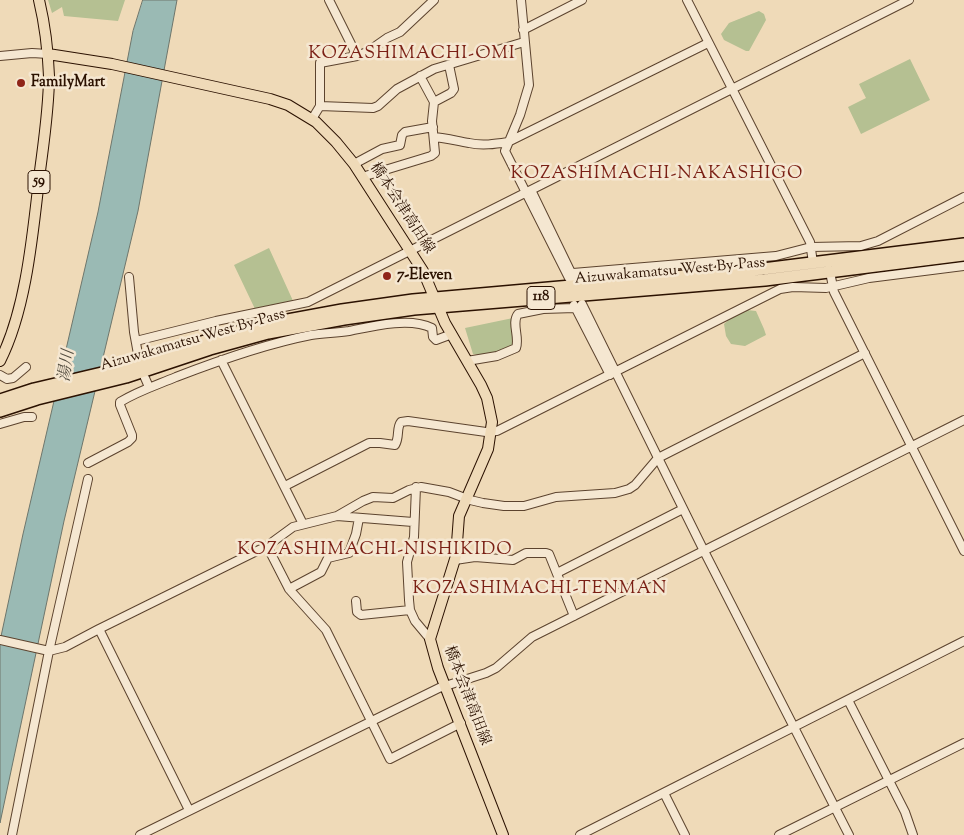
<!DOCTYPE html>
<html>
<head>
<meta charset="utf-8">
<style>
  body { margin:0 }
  canvas { display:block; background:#efdab8 }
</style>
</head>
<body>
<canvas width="964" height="835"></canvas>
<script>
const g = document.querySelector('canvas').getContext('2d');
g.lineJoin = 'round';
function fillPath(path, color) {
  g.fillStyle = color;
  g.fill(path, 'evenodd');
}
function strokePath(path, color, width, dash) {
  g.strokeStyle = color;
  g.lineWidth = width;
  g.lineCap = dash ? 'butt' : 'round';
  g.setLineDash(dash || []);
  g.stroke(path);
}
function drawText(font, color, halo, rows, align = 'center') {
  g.font = font + ' "Sorts Mill Goudy","Noto Serif JP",serif';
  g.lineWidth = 5;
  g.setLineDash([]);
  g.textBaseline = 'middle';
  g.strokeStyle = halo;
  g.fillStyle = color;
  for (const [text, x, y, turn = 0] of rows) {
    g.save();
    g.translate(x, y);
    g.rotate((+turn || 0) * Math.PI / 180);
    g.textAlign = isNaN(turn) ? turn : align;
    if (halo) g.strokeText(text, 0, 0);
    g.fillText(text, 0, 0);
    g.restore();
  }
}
fillPath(new Path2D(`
  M48 0H125L118 21 64 16 62 7 52 13Z
  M759 11 764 14 766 20 749 51H746L724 40 721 34 729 23Z
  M910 59 930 100 861 134 848 107 866 98 859 84Z
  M269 248 294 303 255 309 234 265Z
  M747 310 756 311 764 329 766 335 745 346 731 344 726 336 724 324 733 316Z
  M513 318 516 345 489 357 473 354 465 328Z`), '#b5c092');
const water = new Path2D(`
  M143 0H177L138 211 64 521 0 823V641L23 534 98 212 133 31Z`);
fillPath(water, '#9abab4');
strokePath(water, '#6e766c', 1);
const minor = new Path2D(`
  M329 0 357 56
  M521 0 529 85 520 115 505 151 569 278
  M687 0 810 242 813 263
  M523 30 582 0
  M0 56 32 53 48 54
  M434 102 451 93 454 89 449 65
  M320 106 373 108 378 106 397 89 434 69 524 42
  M312 119 320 106V63L357 56 367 52 387 38 400 32 434 0
  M434 137C446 138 457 141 469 143 482 146 495 144 508 142L708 43
  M354 164 382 149 400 145 402 135 405 132 433 127
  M362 177 431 156 435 153 432 121 434 102 420 76
  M531 190 577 285
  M830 272 834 292 964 551
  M573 273 776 256 811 247 861 246 878 241 964 197
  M129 277 134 332 138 354
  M582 304 704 551 849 835
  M574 305 610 375
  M136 341 216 321 308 302 909 0
  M221 360 303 524
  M467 361 497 356 516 348C520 337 511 323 518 314L543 309 575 308
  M0 375 7 379 13 378 26 367
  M145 378 149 387
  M0 424 24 417H32
  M88 463 128 442 132 438V435L120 405V402C138 391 157 385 176 377 220 360 265 344 311 335 324 333 336 333 349 331 373 326 410 317 432 328L433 337 436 340 452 334
  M285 486 369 443H380L395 445C400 437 396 428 401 422L408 421 486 432 497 431 780 289 793 287 826 288 869 278 964 266
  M416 487 414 537 407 562 409 600 410 610 415 621 430 639
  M337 516 413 522
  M267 546 289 589 326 630 390 759 461 723
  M455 560 475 557 513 560 526 553H546L549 554 574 616
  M557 573 683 509
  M289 589 321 572 328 558 349 553 356 534 359 518
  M356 601 357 612 361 615 410 610
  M99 629 189 810
  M0 640 49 651 65 647 99 629 267 546 293 527 337 516 363 501 373 497 393 498 409 490 421 487 449 492 470 500 483 503 504 506H524L556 497 615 493 629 489 635 485 658 458 865 353
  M848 700 905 812 913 835
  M664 793 685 835
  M12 835 49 651 88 479
  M140 835 439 688 486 673 496 668 532 637 964 420
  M580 835 964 641
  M779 835 964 743`);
const major = new Path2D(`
  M48 54 112 64 270 99 288 105 316 122 336 142 354 164 423 271 445 323 481 385 487 398 492 422 488 449 459 516 456 556 430 639 438 668 503 835
  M0 361C27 308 33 230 40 171 44 140 49 107 49 76 48 50 45 25 39 0`);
const highway = new Path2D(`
  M0 400 34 389 123 368 208 340 266 324 342 310 413 300 763 269 964 244
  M0 411 37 399 126 377 210 349 268 333 344 319 414 309 765 280 964 255`);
strokePath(minor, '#5c432e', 10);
strokePath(major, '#2b1100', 12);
strokePath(highway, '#2b1100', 14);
strokePath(minor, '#f5e7d1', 8);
strokePath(major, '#efdab8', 10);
strokePath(highway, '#efdab8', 11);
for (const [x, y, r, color] of [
  [21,83,5,"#8f2418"],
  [387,276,5,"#8f2418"]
]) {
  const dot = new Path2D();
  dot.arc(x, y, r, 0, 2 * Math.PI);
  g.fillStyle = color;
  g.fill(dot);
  strokePath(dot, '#f5e7d1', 2);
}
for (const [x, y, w] of [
  [39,182,22],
  [541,298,28]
]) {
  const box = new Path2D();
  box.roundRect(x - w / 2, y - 11.5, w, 23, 4);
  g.fillStyle = '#f5e7d1';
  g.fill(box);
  strokePath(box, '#2b1100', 1);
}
drawText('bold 14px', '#2b1100', null, [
  ["59",39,182],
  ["118",541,298]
]);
drawText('bold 15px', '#2b1100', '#f5e7d1', [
  ["FamilyMart",31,83],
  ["7-Eleven",397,276]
], 'left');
drawText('15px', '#2b1100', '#f5e7d1', [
  ["橋本会津高田線",401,209,57],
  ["Aizuwakamatsu West By-Pass",670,272,-5],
  ["Aizuwakamatsu West By-Pass",193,341,-16],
  ["橋本会津高田線",466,696,69]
]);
drawText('italic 16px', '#524c3f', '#f5e7d1', [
  ["湯川",68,366,-82]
]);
g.letterSpacing = '1px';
drawText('18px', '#7a1f14', '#f5e7d1', [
  ["KOZASHIMACHI-OMI",412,55],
  ["KOZASHIMACHI-NAKASHIGO",657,175],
  ["KOZASHIMACHI-NISHIKIDO",375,551],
  ["KOZASHIMACHI-TENMAN",540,590]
]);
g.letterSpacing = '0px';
</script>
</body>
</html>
